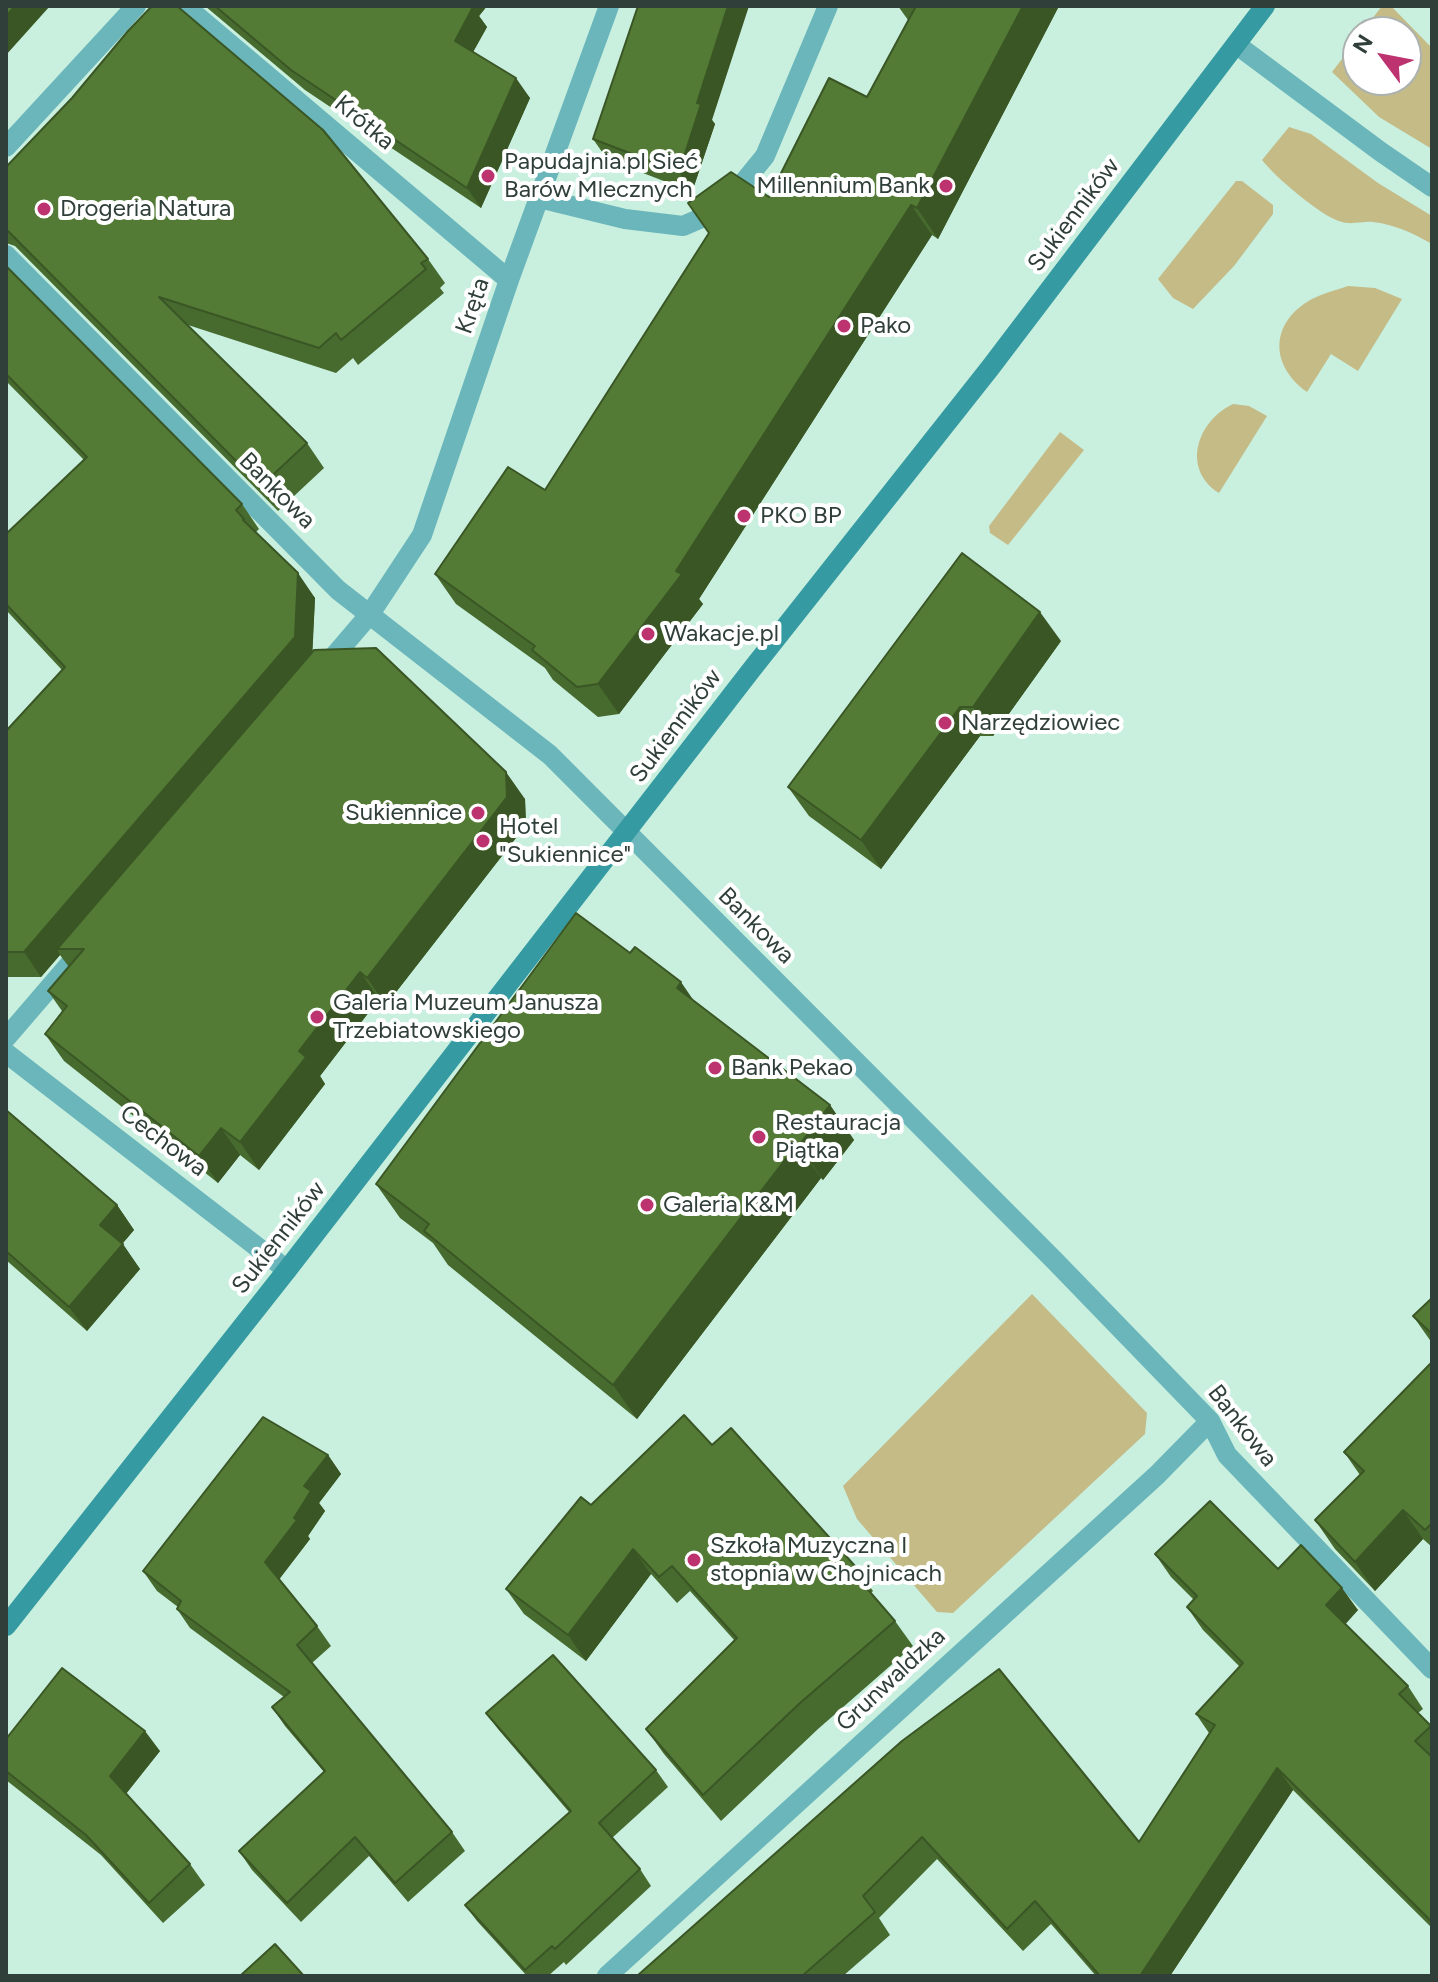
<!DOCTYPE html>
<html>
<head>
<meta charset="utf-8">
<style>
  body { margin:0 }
  #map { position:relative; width:1438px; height:1982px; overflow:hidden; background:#c9efdf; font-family:Figtree,sans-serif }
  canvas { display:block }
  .frame { position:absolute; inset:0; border:8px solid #303f39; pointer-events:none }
  .north { position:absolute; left:1342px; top:16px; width:80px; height:80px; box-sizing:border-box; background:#fff; border:2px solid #acb2b0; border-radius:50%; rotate:302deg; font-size:22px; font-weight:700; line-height:32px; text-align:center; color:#303f39 }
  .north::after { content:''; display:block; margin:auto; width:28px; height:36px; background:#bc336f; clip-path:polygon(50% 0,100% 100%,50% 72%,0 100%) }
</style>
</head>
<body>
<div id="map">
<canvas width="1438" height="1982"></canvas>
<div class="frame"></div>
<div class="north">N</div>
</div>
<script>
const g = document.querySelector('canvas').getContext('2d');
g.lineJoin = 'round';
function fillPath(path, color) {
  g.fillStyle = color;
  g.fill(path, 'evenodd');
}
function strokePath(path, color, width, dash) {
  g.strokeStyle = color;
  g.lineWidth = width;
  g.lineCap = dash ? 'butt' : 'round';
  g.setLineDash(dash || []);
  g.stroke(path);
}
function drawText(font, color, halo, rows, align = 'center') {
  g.font = font + ' Figtree,sans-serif';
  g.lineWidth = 8;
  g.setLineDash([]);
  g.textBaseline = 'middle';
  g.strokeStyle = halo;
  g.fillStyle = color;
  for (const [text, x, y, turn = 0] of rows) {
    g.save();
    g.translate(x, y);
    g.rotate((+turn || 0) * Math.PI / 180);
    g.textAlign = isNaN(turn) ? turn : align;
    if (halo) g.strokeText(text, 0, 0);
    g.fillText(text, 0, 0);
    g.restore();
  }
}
fillPath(new Path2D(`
  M1382 6H1391L1432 48V149L1379 117 1332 72 1358 38V80H1406V32H1362Z
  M1289 127 1311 134 1378 183 1432 216V244C1412 233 1397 225 1373 222 1363 221 1351 225 1342 222 1323 218 1274 176 1262 160Z
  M1236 181H1242L1273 205V214L1234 266 1193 309 1173 298 1158 279Z
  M1348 286 1375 288 1402 299 1358 371 1331 354 1307 392C1269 365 1270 322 1312 299 1324 293 1336 290 1348 286Z
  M1233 404 1249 406 1267 416 1219 493C1181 469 1197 421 1233 404Z
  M1060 432 1084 450 1008 545 990 533 989 526Z
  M1032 1294 1147 1413 1145 1434 953 1613 937 1612 857 1519 843 1486Z`), '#c4bb87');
strokePath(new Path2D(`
  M185 6 509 280
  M1237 45 1381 152 1432 187
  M6 147 136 6
  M539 198 625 219 683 226 706 216 743 183 765 156 828 6
  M6 255 338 590 550 755 1054 1260 1210 1421 1227 1455 1432 1669
  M323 669 370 614 422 535 509 280 609 6
  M6 1038 86 945
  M6 1053 287 1270
  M607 1976 1157 1475 1210 1421`), '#6ab6bb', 20);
strokePath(new Path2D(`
  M6 1626 287 1270 752 669 990 368 1265 6`), '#359aa1', 20);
fillPath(new Path2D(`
  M205 6H487L479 16 487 27 473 52 530 98 481 208 305 90Z
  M898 6H1059L938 239 932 235 699 599 703 604 619 714 598 717 553 680 545 668 456 604 435 574 545 490 769 197 867 97 908 20Z
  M712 120 715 124 692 192 607 159 593 139Z
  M6 167 428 259 445 283 440 288 444 293 358 365 353 358 336 373 188 325 307 443 324 468 278 511 15 246 6 243Z
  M6 266 242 504 259 529 256 532 315 598 312 652 525 799 526 825 386 1005 379 999 320 1076 325 1084 259 1170 240 1155 218 1183 64 1061 45 1034 62 1011 48 991 69 967 60 955 41 977H6V731L62 670 6 610V534L84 460 6 381Z
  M1061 641 993 736H980L881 869 809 816 788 787Z
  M694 1001 830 1105 854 1140 823 1180 821 1178 637 1419 448 1265 433 1243 400 1218 376 1184Z
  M6 1110 117 1205 134 1230 122 1244 140 1269 87 1331 6 1260Z
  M1432 1298V1343L1413 1316Z
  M1432 1362V1547L1423 1539 1375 1591 1335 1549 1315 1520 1360 1475 1344 1452Z
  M712 1445 855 1566 873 1591 871 1593 895 1621 913 1646 818 1729 721 1821 664 1754 646 1729 735 1641 690 1591 677 1603 651 1574 586 1661 524 1614 506 1589 591 1505Z
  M328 1455 341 1474 319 1503 325 1511 308 1536 310 1539 279 1579 317 1626 331 1646 312 1663 452 1832 465 1851 408 1902 369 1856 301 1922 252 1870 239 1851 324 1772 285 1726 272 1707 284 1697 190 1628 177 1609 178 1607 157 1591 143 1571Z
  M1155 1554 1278 1569 1358 1610 1345 1624 1408 1686 1423 1709 1418 1713 1432 1728V1928L1293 1790 1170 1976H1096L1051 1924 1023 1951 937 1859 879 1918 890 1935 843 1976H637L902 1741 1139 1842 1209 1733 1196 1714 1240 1667 1203 1630 1187 1607 1194 1600 1171 1577Z
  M486 1713 656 1770 668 1787 612 1838 640 1869 651 1886 566 1965 564 1962 548 1976H527L477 1921 465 1905 569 1812 498 1729Z
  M6 1739 160 1751 126 1794 190 1864 205 1885 163 1923 101 1855 6 1780Z`), '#476a2e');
fillPath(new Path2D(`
  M15 6H50L6 55V16Z
  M467 6H487L479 16 487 27 468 61 455 41Z
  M728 6H749L712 120 715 124 692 192 679 172 697 103Z
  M1023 6H1059L938 239 917 208Z
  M516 78 530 98 481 208 467 188Z
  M911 205 932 235 699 599 703 604 619 714 598 684 676 571Z
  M298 573 315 598 312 662 57 949 60 955 41 977 24 952Z
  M1040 612 1061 641 993 736 973 707Z
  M960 707 980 736 881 869 861 840Z
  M506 772 525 799 526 825 386 1005 367 978Z
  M360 972 379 999 320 1076 325 1084 259 1170 240 1142 299 1051Z
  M681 982 705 1017 677 988Z
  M830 1105 854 1140 823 1180 799 1145Z
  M221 1128 240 1155 218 1183 199 1156Z
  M797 1144 821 1178 637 1419 613 1385Z
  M117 1205 134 1230 117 1250 100 1225Z
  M123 1244 140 1269 87 1331 69 1307Z
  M328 1455 341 1474 319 1503 325 1511 308 1536 310 1539 278 1581 265 1562 294 1518 304 1486Z
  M1403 1510 1423 1539 1375 1591 1355 1562Z
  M633 1549 651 1574 586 1661 568 1635Z
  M1342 1588 1358 1610 1342 1628 1326 1605Z
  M145 1731 160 1751 124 1796 110 1776Z
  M1277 1768 1293 1790 1170 1976H1140Z`), '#3a5625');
const building = new Path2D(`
  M6 6H15L6 16Z
  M152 6H177L323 130 428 259 421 263 426 269 341 340 336 333 319 348 159 297 307 443 261 486 6 229V167L72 98 128 31Z
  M215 6H471L473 7 455 41 516 78 467 188 291 70Z
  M638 6H728L697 103 701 104 679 172 593 139Z
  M911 6H1023L917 208 911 205 676 571 682 574 598 684 577 687 532 650 535 646 435 574 508 467 545 490 709 233 688 203 731 172 769 197 829 78 867 97 915 8Z
  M6 266 242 504 236 510 244 519 243 520 298 573 295 637 24 952H6V731L65 667 6 604V534L87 457 6 374Z
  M962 553 1040 612 973 707H960L861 840 788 787Z
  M376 648 506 772 507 797 367 978 360 972 299 1051 306 1057 240 1142 221 1128 199 1156 45 1034 67 1006 48 991 84 949H57L314 650Z
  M576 913 630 953 635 947 681 982 677 988 830 1105 799 1145 797 1144 613 1385 424 1231 429 1224 376 1184Z
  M6 1110 117 1205 100 1225 123 1244 69 1307 6 1251Z
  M1432 1298V1334L1413 1316Z
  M1432 1362V1523L1425 1530 1403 1510 1355 1562 1315 1520 1364 1471 1344 1452Z
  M684 1415 712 1445 731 1428 855 1566 851 1570 895 1621 800 1703 703 1795 646 1729 737 1638 672 1566 659 1577 633 1549 568 1635 506 1589 581 1497 591 1505Z
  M263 1417 328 1455 304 1486 311 1491 294 1518 297 1520 265 1562 317 1626 297 1645 452 1832 395 1883 355 1837 287 1903 239 1851 325 1771 272 1707 290 1692 177 1609 181 1601 143 1571Z
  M1210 1501 1278 1569 1301 1545 1342 1588 1326 1605 1408 1686 1399 1694 1431 1726 1415 1741 1432 1757V1922L1277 1768 1140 1976H1100L1035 1901 1007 1929 922 1837 863 1896 875 1912 802 1976H637L902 1741 999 1669 1139 1842 1215 1725 1196 1714 1243 1663 1187 1607 1197 1596 1155 1554Z
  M553 1655 656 1770 599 1823 640 1869 555 1949 552 1946 525 1970 465 1905 571 1811 486 1713Z
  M62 1668 145 1731 110 1776 190 1864 149 1903 86 1835 6 1771V1739Z
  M275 1944 304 1976H240Z`);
fillPath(building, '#537b35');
strokePath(building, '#3a5625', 2);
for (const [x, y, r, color] of [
  [488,176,8,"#bc336f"],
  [946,186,8,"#bc336f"],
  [44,209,8,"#bc336f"],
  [844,326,8,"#bc336f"],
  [744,516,8,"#bc336f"],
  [648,634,8,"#bc336f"],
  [945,723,8,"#bc336f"],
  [478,813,8,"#bc336f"],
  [483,841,8,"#bc336f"],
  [317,1017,8,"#bc336f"],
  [715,1068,8,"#bc336f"],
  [759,1137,8,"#bc336f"],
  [647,1205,8,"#bc336f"],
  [694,1560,8,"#bc336f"]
]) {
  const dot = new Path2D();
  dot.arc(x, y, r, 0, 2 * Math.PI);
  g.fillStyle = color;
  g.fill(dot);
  strokePath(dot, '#fff', 3);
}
drawText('24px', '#303f39', '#fff', [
  ["Krótka",364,123,40],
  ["Sukienników",1074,215,-53],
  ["Kręta",473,306,-71],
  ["Bankowa",277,491,45],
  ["Sukienników",676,726,-53],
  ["Bankowa",756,926,45],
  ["Cechowa",163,1141,37],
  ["Sukienników",279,1238,-52],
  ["Bankowa",1242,1426,52],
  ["Grunwaldzka",891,1680,-43]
]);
drawText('24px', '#303f39', '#fff', [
  ["Papudajnia.pl Sieć",504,162],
  ["Barów Mlecznych",504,190],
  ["Millennium Bank",930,186,"right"],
  ["Drogeria Natura",60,209],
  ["Pako",860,326],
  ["PKO BP",760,516],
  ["Wakacje.pl",664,634],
  ["Narzędziowiec",961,723],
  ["Sukiennice",462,813,"right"],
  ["Hotel",499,827],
  ["\"Sukiennice\"",499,855],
  ["Galeria Muzeum Janusza",333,1003],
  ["Trzebiatowskiego",333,1031],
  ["Bank Pekao",731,1068],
  ["Restauracja",775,1123],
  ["Piątka",775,1151],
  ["Galeria K&M",663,1205],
  ["Szkoła Muzyczna I",710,1546],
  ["stopnia w Chojnicach",710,1574]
], 'left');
</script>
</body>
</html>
